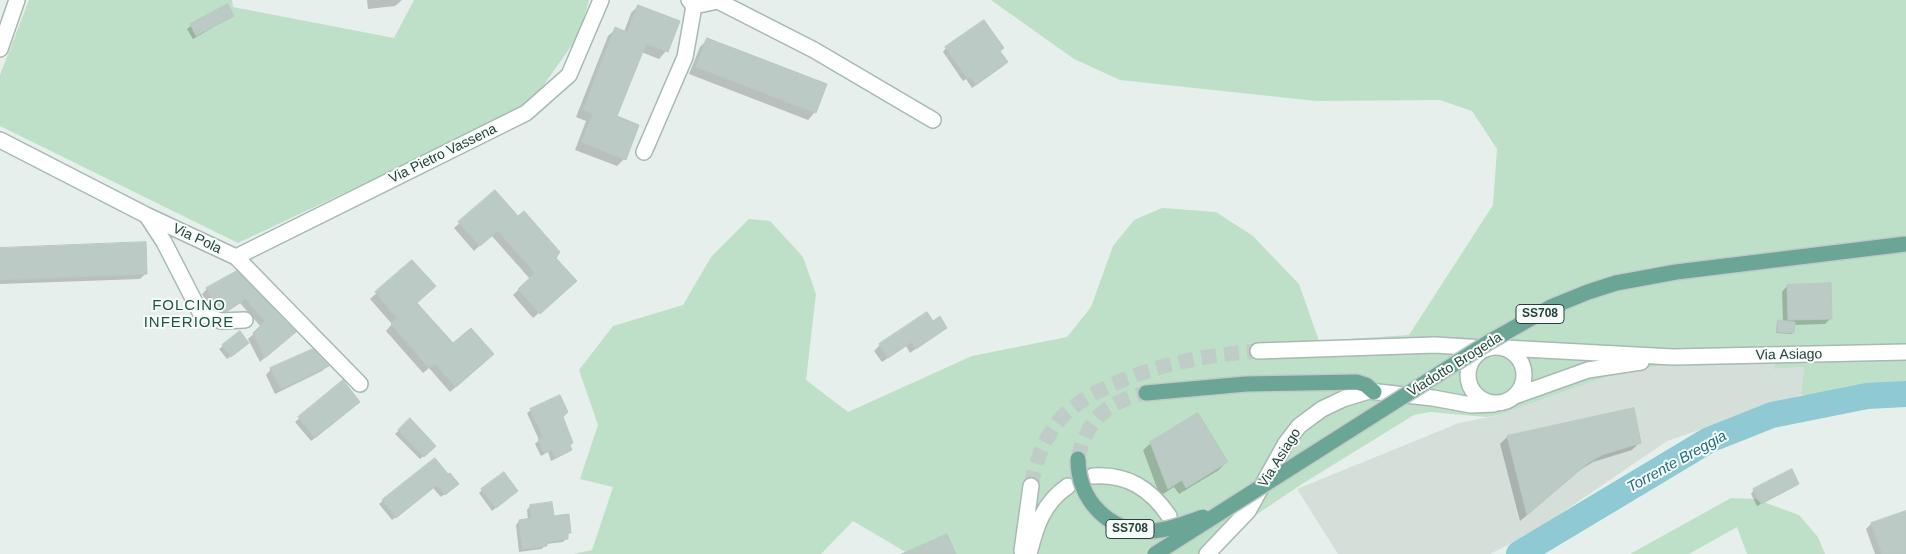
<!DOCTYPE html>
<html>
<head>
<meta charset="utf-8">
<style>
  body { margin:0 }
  canvas { display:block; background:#e6efeb }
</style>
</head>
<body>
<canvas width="1906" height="554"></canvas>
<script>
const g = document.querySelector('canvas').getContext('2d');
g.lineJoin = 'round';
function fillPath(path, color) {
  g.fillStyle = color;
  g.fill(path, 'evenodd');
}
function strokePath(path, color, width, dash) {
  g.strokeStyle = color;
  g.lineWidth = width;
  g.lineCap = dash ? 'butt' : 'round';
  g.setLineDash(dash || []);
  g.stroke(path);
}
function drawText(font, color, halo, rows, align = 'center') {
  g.font = font + ' Arial,sans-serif';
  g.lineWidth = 4;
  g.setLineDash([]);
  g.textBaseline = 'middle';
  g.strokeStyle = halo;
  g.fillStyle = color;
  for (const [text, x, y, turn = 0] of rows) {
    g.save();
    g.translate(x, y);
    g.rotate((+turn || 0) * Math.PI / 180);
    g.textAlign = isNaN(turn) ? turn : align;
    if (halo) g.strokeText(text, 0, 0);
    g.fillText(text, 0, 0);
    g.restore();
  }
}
fillPath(new Path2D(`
  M1776 361 1773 369 1804 367 1801 395 1667 441 1535 531 1490 554H1338L1297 489 1459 423 1499 415 1608 376 1680 362Z`), '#d4dfda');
fillPath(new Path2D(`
  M29 0H232L233 7 394 38 414 0H589L579 35 529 106 238 243 0 126V75Z
  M991 0H1906V404L1801 395 1804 367 1773 369 1776 362H1680L1608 376 1499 415 1486 417 1430 412 1414 415 1302 484 1198 554H909L853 521 821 554H573L592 550 613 487 580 479 598 425 579 370 613 326 683 305 711 257 749 219 770 221 803 257 816 294 806 380 848 412 972 356 1067 337 1091 307 1113 246 1134 220 1162 208 1216 212 1253 236 1299 284 1319 341 1409 335 1493 205 1497 149 1472 111 1440 100 1316 101 1120 80 1074 59Z
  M1731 498 1755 499 1799 515 1818 537 1825 554H1747L1737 527 1689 554H1630Z`), '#bfe0c8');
fillPath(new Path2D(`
  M367 0H402L395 6 368 9Z
  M638 6 666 51 659 59 641 52 616 117 624 159 617 166 575 150 586 121 576 117 608 36 616 29 624 32 631 13Z
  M233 16 193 39 187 29 191 26Z
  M708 39 815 112 808 120 689 74 700 47Z
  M946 48 999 51 1003 66 972 88 966 79 963 81 943 52Z
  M495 191 555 258 569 287 533 318 513 295 530 279 491 235 474 251 454 228Z
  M0 249 145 274 140 279 0 284Z
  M412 261 416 303 453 345 487 360 450 392 429 368 423 373 386 331 392 324 370 299Z
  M236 273 289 336 260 362 248 339 261 327 240 303 221 316 215 315 202 294 207 289Z
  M1787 286 1831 318 1825 324 1794 325 1792 334 1776 333 1777 323 1783 322 1782 292Z
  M933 322 946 328 910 353 906 346 882 362 874 351 880 345Z
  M223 346H244L227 359 219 349Z
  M327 366 322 371 275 394 266 375 271 369Z
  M343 382 355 405 311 441 295 422Z
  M531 410 562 417 571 450 567 453 551 461 548 452 541 456 535 444 539 440 527 413Z
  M410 420 435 446 420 459 395 434Z
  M1507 437 1640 442 1632 450 1593 462 1580 470 1520 521 1500 444Z
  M1151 443 1226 462 1219 470 1179 494 1174 487 1160 496 1143 450Z
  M435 459 453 487 441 497 433 488 392 520 379 504Z
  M1798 484 1794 487 1757 506 1751 494 1754 490Z
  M482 490 513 494 492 511 479 493Z
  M530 506 553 517 570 532 567 535V538L563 542 546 544 542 549 519 552 516 525 519 521 528 520 527 510Z
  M1906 512V554H1875L1866 529 1871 524Z`), '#0003');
strokePath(new Path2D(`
  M1519 554 1709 440 1772 415 1867 396 1906 394`), '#8ec9d4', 26);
const building = new Path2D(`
  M228 4 234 16 196 36 190 24Z
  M638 5 680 21 668 52 646 44 617 116 639 125 626 160 581 142 593 114 583 110 615 27 627 32Z
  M984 20 1004 48 1000 51 1008 62 976 85 970 77 967 78 945 47Z
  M707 38 827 84 816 113 696 67Z
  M495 190 518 216 524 211 560 252 556 258 577 281 540 314 518 289 535 273 498 231 480 246 458 222Z
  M146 242 147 274 0 280V248Z
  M412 260 436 286 417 303 453 343 471 328 494 354 456 387 435 364 429 368 391 324 397 318 375 292Z
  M237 271 296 332 265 358 253 333 265 321 246 299 227 311H220L206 288Z
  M1831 283 1832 319 1788 320 1787 285Z
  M927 312 933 321 940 316 947 328 916 349 912 342 888 358 879 344Z
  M1778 320 1795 322 1794 333 1777 332Z
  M240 331 249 343 231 357 222 345Z
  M313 349 329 366 281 389 270 368Z
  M343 380 360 402 315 438 298 417Z
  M560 395 568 412 563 417 573 443 570 445 572 450 555 458 552 450 544 453 538 439 543 437 530 409Z
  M1634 408 1641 443 1602 455 1588 463 1527 515 1507 436Z
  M1198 413 1228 462 1186 488 1182 480 1168 489 1150 442Z
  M410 418 436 446 424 457 398 430Z
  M435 458 448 474 450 473 459 484 445 495 437 485 396 518 382 500Z
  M1792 469 1799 484 1761 504 1753 489Z
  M504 472 518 491 496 508 481 489Z
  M552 502 554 516 569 514 571 533H568V539L547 542V546L522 549 519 520 531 518 530 505Z
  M1906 511V554H1882L1871 523Z
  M947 534 956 554H902Z`);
fillPath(building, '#bbcac4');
strokePath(building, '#b8c9c2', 1);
strokePath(new Path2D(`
  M1031 486C1035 463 1043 442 1057 423 1068 408 1087 397 1103 389 1155 364 1201 356 1258 351`), '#bfccc8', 15, [15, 8]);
strokePath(new Path2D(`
  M1078 459C1086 420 1108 401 1146 393`), '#bfccc8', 15, [15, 8]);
const minor = new Path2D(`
  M694 6 718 1 814 50 933 120
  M0 49 17 0
  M0 140 146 215 236 257 360 384
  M644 152 685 57 694 6 689 0
  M147 216 164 242 201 314 221 321 245 320
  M236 257 526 113 569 75 601 0`);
const tertiary = new Path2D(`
  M1468 375a28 28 0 1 1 56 0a28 28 0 1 1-56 0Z
  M1505 348 1673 357 1906 352
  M1258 351 1435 345 1484 348
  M1515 396 1588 370 1641 362
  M1093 476C1127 474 1150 488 1169 516
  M1022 551 1031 486
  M1029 554C1036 526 1043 503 1068 486
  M1207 554 1248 511 1286 443 1299 426 1322 409 1343 399 1369 391 1433 398 1471 405 1494 404`);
const primary = new Path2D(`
  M1146 393 1246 384 1357 382 1366 385 1374 392`);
strokePath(minor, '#a8b8b2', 18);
strokePath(tertiary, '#a8b8b2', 18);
strokePath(primary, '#c2cac8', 18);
strokePath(minor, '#fff', 15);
strokePath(tertiary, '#fff', 15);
strokePath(primary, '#6aa596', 15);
const primaryBridge = new Path2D(`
  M1078 459C1078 500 1109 533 1151 531 1169 530 1186 523 1203 517
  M1155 554 1489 342 1551 307 1588 292 1616 283 1676 272 1906 244`);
strokePath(primaryBridge, '#c2cac8', 18, []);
strokePath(primaryBridge, '#6aa596', 15);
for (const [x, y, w] of [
  [1540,314,48],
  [1130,529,48]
]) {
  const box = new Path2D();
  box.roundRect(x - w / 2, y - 9.5, w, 19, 4);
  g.fillStyle = '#f7fbf9';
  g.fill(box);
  strokePath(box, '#24423a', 1);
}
drawText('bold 12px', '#24423a', null, [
  ["SS708",1540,314],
  ["SS708",1130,529]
]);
drawText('14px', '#24423a', '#f7fbf9', [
  ["Via Pietro Vassena",443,154,-26],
  ["Via Pola",197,239,25],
  ["Via Asiago",1789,355,-1],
  ["Viadotto Brogeda",1455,365,-32],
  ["Via Asiago",1280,458,-58]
]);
g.letterSpacing = '1px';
drawText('15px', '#1f5548', '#f7fbf9', [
  ["FOLCINO",189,306],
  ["INFERIORE",189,323]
]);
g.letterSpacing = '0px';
drawText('italic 15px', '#1c6f80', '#f7fbf9', [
  ["Torrente Breggia",1677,462,-29]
]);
</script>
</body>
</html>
